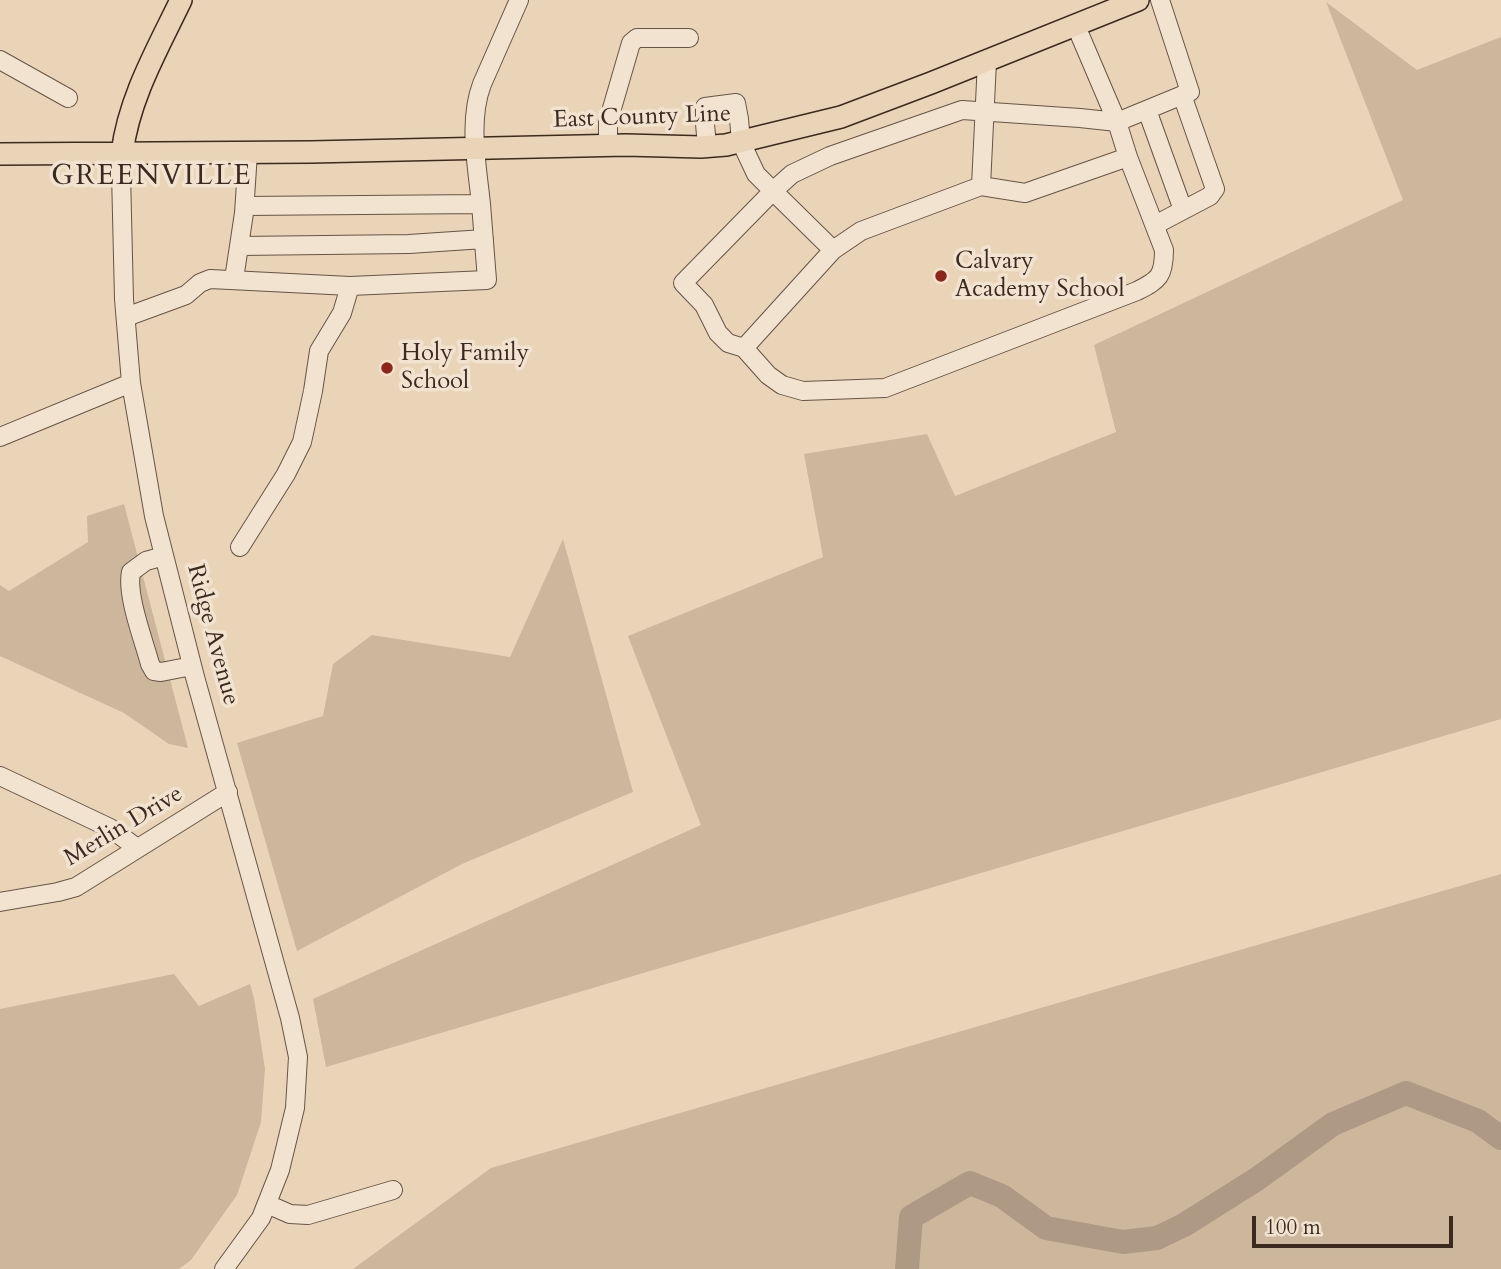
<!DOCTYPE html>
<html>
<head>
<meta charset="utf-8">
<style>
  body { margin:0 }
  #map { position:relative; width:1501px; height:1269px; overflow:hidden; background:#e9d4b7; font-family:Cardo,serif }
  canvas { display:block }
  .scale { position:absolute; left:1252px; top:1216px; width:201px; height:32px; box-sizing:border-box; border:4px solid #3c2920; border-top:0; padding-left:9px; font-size:21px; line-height:24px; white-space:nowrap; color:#3c2920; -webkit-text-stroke:5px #f1e3d0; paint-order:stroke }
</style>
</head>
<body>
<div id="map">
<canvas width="1501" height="1269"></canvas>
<div class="scale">100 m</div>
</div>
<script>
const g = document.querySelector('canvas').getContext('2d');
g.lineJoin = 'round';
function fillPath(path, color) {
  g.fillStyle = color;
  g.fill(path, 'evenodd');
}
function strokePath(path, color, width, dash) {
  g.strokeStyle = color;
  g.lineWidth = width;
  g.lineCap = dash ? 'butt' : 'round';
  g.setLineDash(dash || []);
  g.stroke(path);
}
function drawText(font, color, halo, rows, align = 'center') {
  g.font = font + ' Cardo,serif';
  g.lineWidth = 7;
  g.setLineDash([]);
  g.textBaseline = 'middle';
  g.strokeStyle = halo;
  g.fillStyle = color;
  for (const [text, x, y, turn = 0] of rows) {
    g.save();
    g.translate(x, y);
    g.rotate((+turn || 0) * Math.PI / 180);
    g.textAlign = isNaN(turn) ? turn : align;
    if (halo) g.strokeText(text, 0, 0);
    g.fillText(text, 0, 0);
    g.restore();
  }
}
fillPath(new Path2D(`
  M1326 2 1417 70 1501 37V719L326 1067 313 999 701 825 628 636 823 557 804 454 927 434 955 496 1116 432 1094 345 1403 200Z
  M124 504 188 748 169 744 124 713 0 656V585L9 591 88 542 87 516Z
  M563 539 633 792 462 864 297 951 237 743 323 716 333 664 372 635 510 657Z
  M1501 874V1269H353L491 1168Z
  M174 974 199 1006 250 984 254 998 265 1069 261 1122 237 1195 191 1260 179 1269H0V1009Z`), '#ccb79d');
strokePath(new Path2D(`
  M907 1269 911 1217 970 1183 1002 1196 1046 1228 1123 1242 1157 1238 1184 1225 1257 1179 1333 1124 1406 1093 1478 1121 1501 1138`), '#ae9a84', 24);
const minor = new Path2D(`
  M0 60 68 98
  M987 61 981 186 1025 193 1128 157 1117 122 1076 26
  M1147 110 1183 210
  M608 145V122L631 43 637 38H689
  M707 146 705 124V107L736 103 739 119 741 142 756 174 773 191 683 283 704 305 718 333 728 343 744 348 768 375 782 385 803 391 885 388 1137 291C1159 280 1164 276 1164 250L1128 157
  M122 153 121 173 124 299 131 383 154 516 195 677 290 1018 298 1057 295 1108 280 1170 261 1218 224 1269
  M981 186 861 231 833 250 773 191 792 174 830 156 962 110 1080 118 1117 122 1190 92 1160 0
  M245 206 481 204
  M1155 225 1210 196 1215 189 1182 95
  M239 246 409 244 484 239
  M234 279 244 213 248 153
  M126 317 186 295 200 283 210 279 350 286 487 280C485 255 483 229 481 204 477 165 468 121 482 84L519 0
  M744 348 833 250
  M0 437 131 383
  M240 547 286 474 302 442 313 391 319 351 342 313 350 286
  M164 556 146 561 131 572C126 595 144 641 150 664L154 671 161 672 192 666
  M0 776 110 828 137 848
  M0 902 58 892 76 887 228 792
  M267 1204 290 1214 308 1215 393 1190`);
const major = new Path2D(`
  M122 153C129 98 157 50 181 0
  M0 154 311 152 626 145 701 147 726 145 841 117 931 83 1138 0`);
strokePath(minor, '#675446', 20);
strokePath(major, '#3c2920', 24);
strokePath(minor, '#f1e3d0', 18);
strokePath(major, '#e9d4b7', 21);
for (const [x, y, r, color] of [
  [941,276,7,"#8f2418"],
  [387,368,7,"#8f2418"]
]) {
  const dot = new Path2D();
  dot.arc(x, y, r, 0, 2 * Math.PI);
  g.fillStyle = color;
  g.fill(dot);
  strokePath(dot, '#f1e3d0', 2.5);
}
drawText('24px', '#3c2920', '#f1e3d0', [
  ["East County Line",642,118,-2],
  ["Ridge Avenue",212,635,75],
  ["Merlin Drive",124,827,-31]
]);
drawText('24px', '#3c2920', '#f1e3d0', [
  ["Calvary",955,262],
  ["Academy School",955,290],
  ["Holy Family",401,354],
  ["School",401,382]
], 'left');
g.letterSpacing = '2px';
drawText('28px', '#3c2920', '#f1e3d0', [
  ["GREENVILLE",152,178]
]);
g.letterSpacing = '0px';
</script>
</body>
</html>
